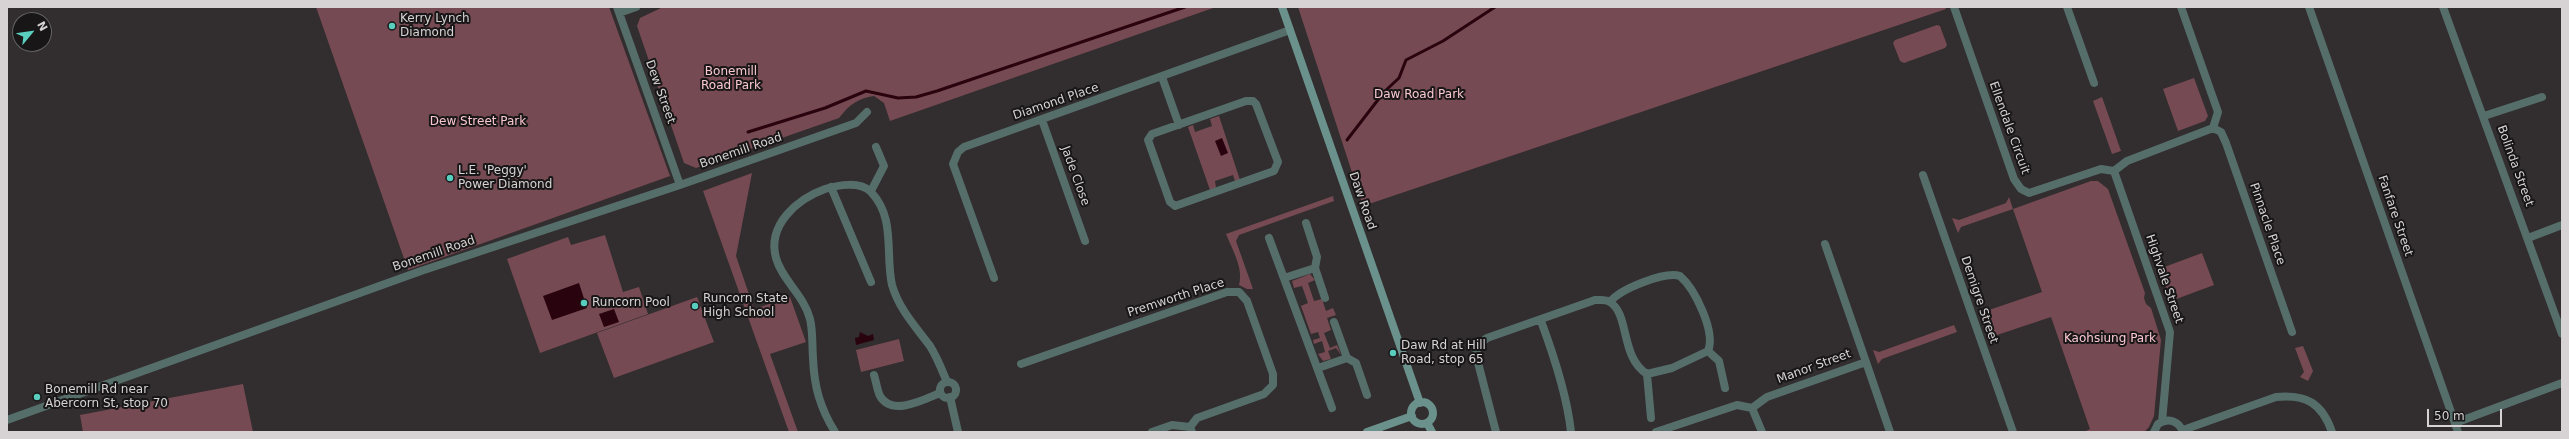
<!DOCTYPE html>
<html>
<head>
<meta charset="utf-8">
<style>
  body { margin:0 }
  #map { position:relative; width:2569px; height:439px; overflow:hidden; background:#322d2e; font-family:"DejaVu Sans",sans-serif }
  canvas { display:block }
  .frame { position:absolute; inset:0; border:8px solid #d7d3d4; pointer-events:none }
  .north { position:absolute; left:12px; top:12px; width:40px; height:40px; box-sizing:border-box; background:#181616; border:1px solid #646262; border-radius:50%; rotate:61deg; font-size:11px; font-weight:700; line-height:16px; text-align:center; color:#d7d3d4 }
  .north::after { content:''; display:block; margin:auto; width:14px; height:18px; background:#59cebf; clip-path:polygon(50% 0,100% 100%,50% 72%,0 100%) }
  .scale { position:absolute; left:2427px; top:409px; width:75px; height:18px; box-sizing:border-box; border:2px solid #d7d3d4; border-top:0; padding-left:5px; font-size:12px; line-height:14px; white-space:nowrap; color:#d7d3d4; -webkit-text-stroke:3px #181616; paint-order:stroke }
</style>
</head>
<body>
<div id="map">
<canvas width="2569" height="439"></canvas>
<div class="frame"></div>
<div class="north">N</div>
<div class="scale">50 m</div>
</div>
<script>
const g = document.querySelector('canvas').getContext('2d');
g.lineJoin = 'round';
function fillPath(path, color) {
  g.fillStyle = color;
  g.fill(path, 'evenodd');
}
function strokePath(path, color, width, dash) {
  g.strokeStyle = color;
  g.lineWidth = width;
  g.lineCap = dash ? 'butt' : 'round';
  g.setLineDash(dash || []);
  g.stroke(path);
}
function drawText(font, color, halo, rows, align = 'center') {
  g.font = font + ' "DejaVu Sans",sans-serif';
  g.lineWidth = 4;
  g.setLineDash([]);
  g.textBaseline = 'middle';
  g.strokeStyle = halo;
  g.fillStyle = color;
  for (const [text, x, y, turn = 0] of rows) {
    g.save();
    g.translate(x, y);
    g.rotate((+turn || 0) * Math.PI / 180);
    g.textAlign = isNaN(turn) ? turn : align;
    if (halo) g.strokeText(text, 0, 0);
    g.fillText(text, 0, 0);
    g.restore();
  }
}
fillPath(new Path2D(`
  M316 7H609L670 176 408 270Z
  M663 7H1216L890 121 884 103 874 96C858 98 849 105 839 118L696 168 684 163 637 26 640 18Z
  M1298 7H1945L1946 9 1363 206Z
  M1937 25 1940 26 1947 45 1945 48 1904 63 1900 61 1893 43 1895 40Z
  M2194 78 2208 116 2205 121 2178 131 2163 89Z
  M2102 97 2121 151 2112 154 2093 101Z
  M1219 116 1240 180 1235 181 1233 175 1215 181 1216 188 1210 190 1188 127 1193 125 1195 132 1212 126 1210 119Z
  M752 173 736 256 754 309 790 297 806 342 770 354 798 432H789L703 191Z
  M2091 181H2098L2108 189 2145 293 2144 298 2146 304 2151 308 2161 340 2154 416 2149 427 2144 432H2084L2090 429 2051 317 1994 336 1986 311 2042 292 2013 209 1961 227 1958 233 1952 218 1959 220 2006 203 2009 197 2013 209Z
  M1333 196 1334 201 1239 235 1236 241 1253 289H1247L1239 285C1244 269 1232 249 1226 234Z
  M605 235 623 292 639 287 648 314 540 353 507 259 568 237 571 245Z
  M2202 253 2214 285 2171 301 2159 269Z
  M1310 274 1315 280 1308 283 1314 301 1322 299 1326 311 1333 308 1336 315 1327 318 1331 330 1324 333 1330 348 1337 345 1341 355 1336 348 1328 351 1331 359 1323 361 1318 354 1325 352 1322 341 1314 344 1313 340 1320 338 1318 332 1311 334 1301 306 1308 303 1302 286 1294 288 1292 281Z
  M697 297 714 342 614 378 597 333Z
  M1954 325 1957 332 1882 359 1878 364 1873 350 1879 352Z
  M899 339 904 361 861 372 856 350Z
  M2303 346 2313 371 2308 381 2300 377 2304 372 2295 348Z
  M243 384 253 432H83L80 415Z`), '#764a53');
fillPath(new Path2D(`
  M1222 138 1228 153 1221 156 1215 141Z
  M579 283 587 308 552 320 543 296Z
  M614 309 619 322 604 327 599 314Z
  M860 332 868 336 873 334 874 340 856 345 855 338 859 337Z`), '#29030e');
strokePath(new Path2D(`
  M748 132 825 108 866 91 898 98 916 97 937 91 1185 7
  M1347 140 1384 92 1399 78 1406 60 1443 41 1495 7`), '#29030e', 3);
strokePath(new Path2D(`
  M617 7 680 185
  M1954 7 2014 179 2021 189 2029 193 2101 169 2114 171 2127 161 2213 128 2218 112 2181 7
  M2067 7 2094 83
  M2309 7 2458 432
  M2443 7 2562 334
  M619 13 636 7
  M1162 77 1179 125
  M1246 101H1253L1256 104 1278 162 1274 171 1175 206 1170 202 1148 140 1152 134Z
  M2484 116 2542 97
  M1042 120 1085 241
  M2213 128 2221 132 2226 143 2292 332
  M2114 171 2170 332 2162 422
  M1923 175 2013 432
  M831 187 871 282
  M871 191 884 166 876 147
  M1306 223 1317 257 1315 268
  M1269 238 1332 408
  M2528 238 2562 225
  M994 278 953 164 958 152 964 147 1290 30
  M1284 278 1315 268 1325 298
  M1541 321C1554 356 1567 395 1571 432
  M1708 351 1719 361 1725 388
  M1347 358 1356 363 1367 395
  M1866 362 1890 432
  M1021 364 1227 292H1239L1247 301 1273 374V385L1264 394 1197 418 1190 427 1192 432
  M1318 368 1347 358 1334 322
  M1647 374 1651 418
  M874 375C876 381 877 390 880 396 892 417 925 399 940 393
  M940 390a8 8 0 1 1 16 0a8 8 0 1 1-16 0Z
  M950 397 958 432
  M1752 408 1762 432
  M7 420 421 271 680 185 856 123 867 112
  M2455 423 2562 383
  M2183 430 2276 397C2306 394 2322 403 2332 432
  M835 432C820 408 814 386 813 358 812 345 813 331 810 319 804 295 782 280 776 258 767 225 797 199 825 189 838 185 860 181 871 192 896 218 885 254 892 285 899 309 915 326 930 346 937 357 942 370 947 382
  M1152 432 1172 425 1190 427
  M1496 432 1476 355 1478 345 1487 338 1595 300C1600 300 1606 299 1610 302 1630 315 1620 357 1647 374L1672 368 1708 351C1716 332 1695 289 1680 276 1665 271 1620 289 1610 302
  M1656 432 1737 405 1752 408 1767 397 1866 362 1825 244
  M2154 432 2158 424C2168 417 2179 421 2183 432`), '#556e6a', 8);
strokePath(new Path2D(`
  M1282 7 1420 403
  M1411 413a11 11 0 1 1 22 0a11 11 0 1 1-22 0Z
  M1427 423 1432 432
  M1367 432 1412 416`), '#6a918b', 8);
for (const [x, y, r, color] of [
  [392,26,4,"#59cebf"],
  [450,178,4,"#59cebf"],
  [584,303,4,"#59cebf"],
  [695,306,4,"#59cebf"],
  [1393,353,4,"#59cebf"],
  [37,397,4,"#59cebf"]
]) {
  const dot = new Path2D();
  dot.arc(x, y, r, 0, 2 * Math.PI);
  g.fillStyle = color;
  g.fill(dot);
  strokePath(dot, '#181616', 1.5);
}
drawText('12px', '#d7d3d4', '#181616', [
  ["Kerry Lynch",400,19],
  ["Diamond",400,33],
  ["L.E. 'Peggy'",458,171],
  ["Power Diamond",458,185],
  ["Runcorn State",703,299],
  ["High School",703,313],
  ["Runcorn Pool",592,303],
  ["Daw Rd at Hill",1401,346],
  ["Road, stop 65",1401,360],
  ["Bonemill Rd near",45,390],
  ["Abercorn St, stop 70",45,404]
], 'left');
drawText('12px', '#fac8d1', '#181616', [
  ["Bonemill",731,72],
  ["Road Park",731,86],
  ["Daw Road Park",1419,95],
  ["Dew Street Park",478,122],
  ["Kaohsiung Park",2110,339]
]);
drawText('12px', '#d7d3d4', '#181616', [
  ["Dew Street",660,92,70],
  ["Diamond Place",1056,102,-19],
  ["Ellendale Circuit",2009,128,70],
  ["Bonemill Road",741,151,-19],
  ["Bolinda Street",2515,166,70],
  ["Jade Close",1075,176,70],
  ["Daw Road",1362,201,71],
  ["Fanfare Street",2395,216,71],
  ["Pinnacle Place",2267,224,71],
  ["Bonemill Road",434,254,-19],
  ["Highvale Street",2164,279,71],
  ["Premworth Place",1176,298,-18],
  ["Demigre Street",1979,300,71],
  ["Manor Street",1814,367,-20]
]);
</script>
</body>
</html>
